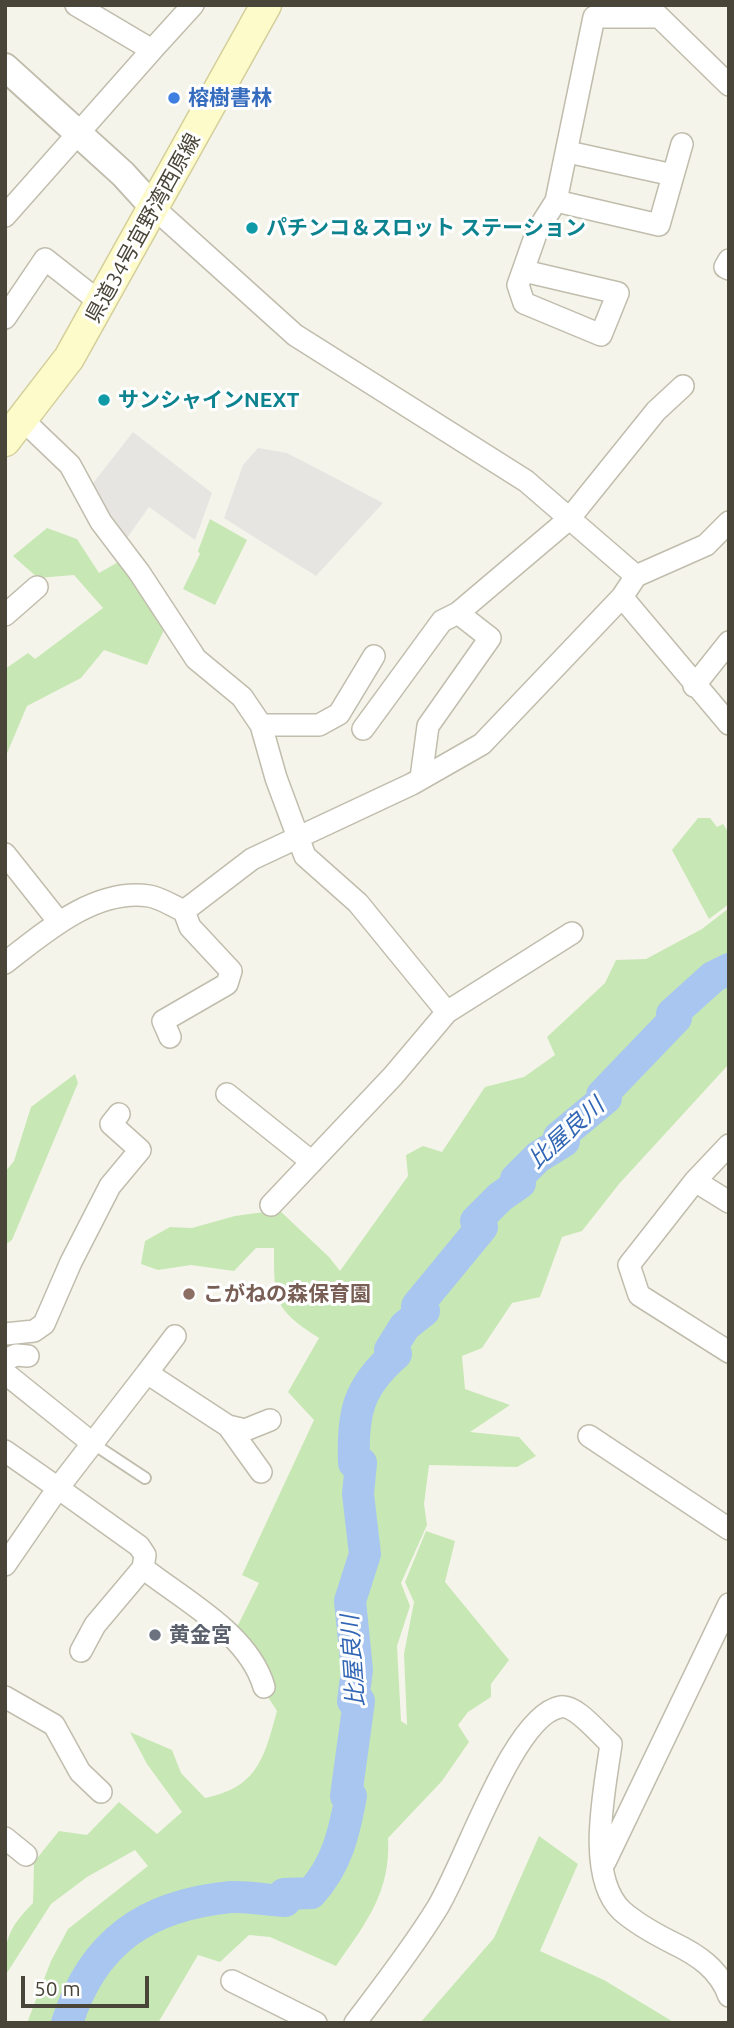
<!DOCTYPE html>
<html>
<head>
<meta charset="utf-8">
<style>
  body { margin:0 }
  #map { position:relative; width:734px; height:2028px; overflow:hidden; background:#f5f4ea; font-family:Ubuntu,sans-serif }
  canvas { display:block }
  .frame { position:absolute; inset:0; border:7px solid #494538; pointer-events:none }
  .scale { position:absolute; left:21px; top:1976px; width:128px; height:32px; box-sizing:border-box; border:4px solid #494538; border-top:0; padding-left:9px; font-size:21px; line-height:24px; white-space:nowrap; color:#494538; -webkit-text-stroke:5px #fff; paint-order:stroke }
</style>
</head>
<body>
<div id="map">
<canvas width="734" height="2028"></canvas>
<div class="frame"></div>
<div class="scale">50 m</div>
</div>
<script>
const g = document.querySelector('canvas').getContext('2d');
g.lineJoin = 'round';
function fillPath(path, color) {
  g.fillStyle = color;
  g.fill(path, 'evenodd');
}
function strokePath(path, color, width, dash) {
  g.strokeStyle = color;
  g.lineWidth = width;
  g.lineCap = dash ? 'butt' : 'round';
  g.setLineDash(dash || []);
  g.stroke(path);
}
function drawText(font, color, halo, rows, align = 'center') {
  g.font = font + ' Ubuntu,"Noto Sans JP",sans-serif';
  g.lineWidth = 6;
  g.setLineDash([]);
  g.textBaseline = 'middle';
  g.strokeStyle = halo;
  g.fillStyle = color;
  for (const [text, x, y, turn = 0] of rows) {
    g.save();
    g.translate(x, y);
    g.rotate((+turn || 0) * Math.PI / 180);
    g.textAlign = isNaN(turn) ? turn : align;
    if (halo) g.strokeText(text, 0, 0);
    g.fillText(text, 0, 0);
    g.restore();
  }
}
fillPath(new Path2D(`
  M210 519 247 540 215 605 183 589 200 554 198 551Z
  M47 528 77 539 99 573 120 561 165 628 147 665 104 650 81 678 27 706 5 758V669L28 653 35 659 103 608 74 575 38 578 13 556Z
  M698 818H710L717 827 723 824 729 833V904L709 919 672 850Z
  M729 908V1064L619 1184 582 1231 562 1237 540 1297 512 1303 482 1348 462 1356 465 1389 510 1405 470 1432 519 1437 536 1456 517 1467 429 1465 424 1504 427 1525 401 1583 410 1606 397 1646 401 1721 407 1725 404 1654 414 1602 405 1582 426 1531 455 1541 445 1582 509 1660 491 1684V1697L468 1712 458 1725 469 1742 442 1781 388 1838C391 1892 366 1923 336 1966L270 1937 249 1935 220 1962 198 1955 158 2023H27L51 1961 68 1929 148 1866 135 1850 87 1877 51 1904 5 1976C5 1938 7 1930 33 1903L34 1862 59 1831 87 1835 119 1802 157 1834 182 1812 147 1764 130 1732 172 1750 181 1773 205 1798C258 1787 264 1758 277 1711L257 1680 235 1631 259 1583 242 1575 314 1420 288 1392 319 1338C274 1309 274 1301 274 1248H256L234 1271 191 1265 158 1270 141 1264 145 1241 170 1227 192 1228 235 1216 279 1210 329 1257 340 1271 408 1176 406 1155 423 1146 442 1152 485 1087 524 1077 555 1055 547 1037 605 983 616 960 646 959 702 929Z
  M75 1074 78 1083 12 1240 5 1245V1172L14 1161 31 1107Z
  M539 1836 578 1864 540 1951 604 1980 675 2023H420L494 1938Z`), '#c7e8b4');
fillPath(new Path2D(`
  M133 432 212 493 195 540 149 507 127 538 104 515 90 487Z
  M258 448 287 453 383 503 316 576 224 518 243 465Z`), '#e7e5e2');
strokePath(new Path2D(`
  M67 2023C93 1941 147 1905 231 1897 248 1896 267 1900 285 1901L284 1894 311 1893C337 1865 344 1833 351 1796H346L359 1701H353L357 1670 350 1601 365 1554 358 1494 361 1463H354C352 1413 358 1387 396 1354L390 1350 405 1326 424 1311 417 1306 482 1227 476 1221 500 1197 520 1183 516 1179 538 1157 564 1141 559 1137 606 1098 602 1095 676 1018 672 1014 713 977 729 969`), '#a8c6f0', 32);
const service = new Path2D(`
  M92 1443 145 1478`);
const minor = new Path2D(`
  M649 7 729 85
  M152 50 193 5
  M568 152 673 175
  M556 201 659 225 682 144
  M154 208 295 335 526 481 636 576
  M5 216 152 50 76 5
  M729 260 725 267 729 269
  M524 271 618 293 601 335 524 303 518 285 537 231 556 201 594 17H656
  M5 318 45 259 101 303
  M23 420 70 465 101 522 139 572 196 659 242 697 261 725 276 778 305 856 358 903 447 1012 393 1076 271 1205
  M622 597 729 724
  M5 615 37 587
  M694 686 729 642
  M261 725H319L339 714 374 656
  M363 729 442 621 458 613
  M421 778 428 726 490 638 458 613 569 519 656 411 683 386
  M5 854 59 922
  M5 963C45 932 95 888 149 896 161 898 173 906 184 911L252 859 412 784 482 744 622 597 636 576 706 545 729 522
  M447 1012 572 933
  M170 1037 163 1021 227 984 231 971 190 927 184 911
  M227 1094 312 1162
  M695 1181 729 1145
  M729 1202 695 1181 629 1265 639 1295 729 1352
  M5 1334 34 1331 44 1324 71 1262 110 1186 140 1150 111 1124 119 1114
  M5 1360 16 1355 28 1356
  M5 1373 92 1443
  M147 1373 175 1336
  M228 1426 245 1430 270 1420
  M589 1436 729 1529
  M5 1451 58 1488 5 1565
  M143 1568C185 1601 249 1634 264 1687
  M81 1651 95 1625 143 1568 145 1555 139 1546 58 1488 147 1373 228 1426 261 1472
  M5 1697 54 1725 80 1772 101 1792
  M5 1838 26 1855
  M605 1862 729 1604
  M232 1981 316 2023
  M355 2023C383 1986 412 1949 436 1910 463 1869 512 1716 560 1707 576 1704 599 1734 611 1744 605 1789 585 1876 622 1911 637 1924 655 1934 673 1943 698 1955 719 1969 729 1996`);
const tertiary = new Path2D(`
  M5 67 123 174 154 208`);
const secondary = new Path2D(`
  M5 441 69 358 266 5`);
strokePath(service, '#c0bdad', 14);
strokePath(minor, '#c0bdad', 24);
strokePath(tertiary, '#c0bdad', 30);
strokePath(secondary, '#d4cf9a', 33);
strokePath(service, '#fff', 10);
strokePath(minor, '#fff', 21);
strokePath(tertiary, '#fff', 26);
strokePath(secondary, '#fefbcb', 30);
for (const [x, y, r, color] of [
  [174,98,7,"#3f7fe0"],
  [252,228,7,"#0f9aa8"],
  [104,400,7,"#0f9aa8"],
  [189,1294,7,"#8d6e63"],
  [155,1635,7,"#6b7280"]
]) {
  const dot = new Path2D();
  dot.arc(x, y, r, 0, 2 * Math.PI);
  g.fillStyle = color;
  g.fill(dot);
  strokePath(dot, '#fff', 2.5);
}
drawText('bold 21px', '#366cbe', '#fff', [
  ["榕樹書林",188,98]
], 'left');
drawText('21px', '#494538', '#fff', [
  ["県道34号宜野湾西原線",143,228,-61]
]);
drawText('bold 21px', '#0d838f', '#fff', [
  ["パチンコ＆スロット ステーション",266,228],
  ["サンシャインNEXT",118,400]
], 'left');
drawText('bold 21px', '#785e54', '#fff', [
  ["こがねの森保育園",203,1294]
], 'left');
drawText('bold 21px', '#5b616d', '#fff', [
  ["黄金宮",169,1635]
], 'left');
drawText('italic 23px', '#3166b5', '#fff', [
  ["比屋良川",566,1133,-42],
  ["比屋良川",353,1661,-94]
]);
</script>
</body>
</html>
